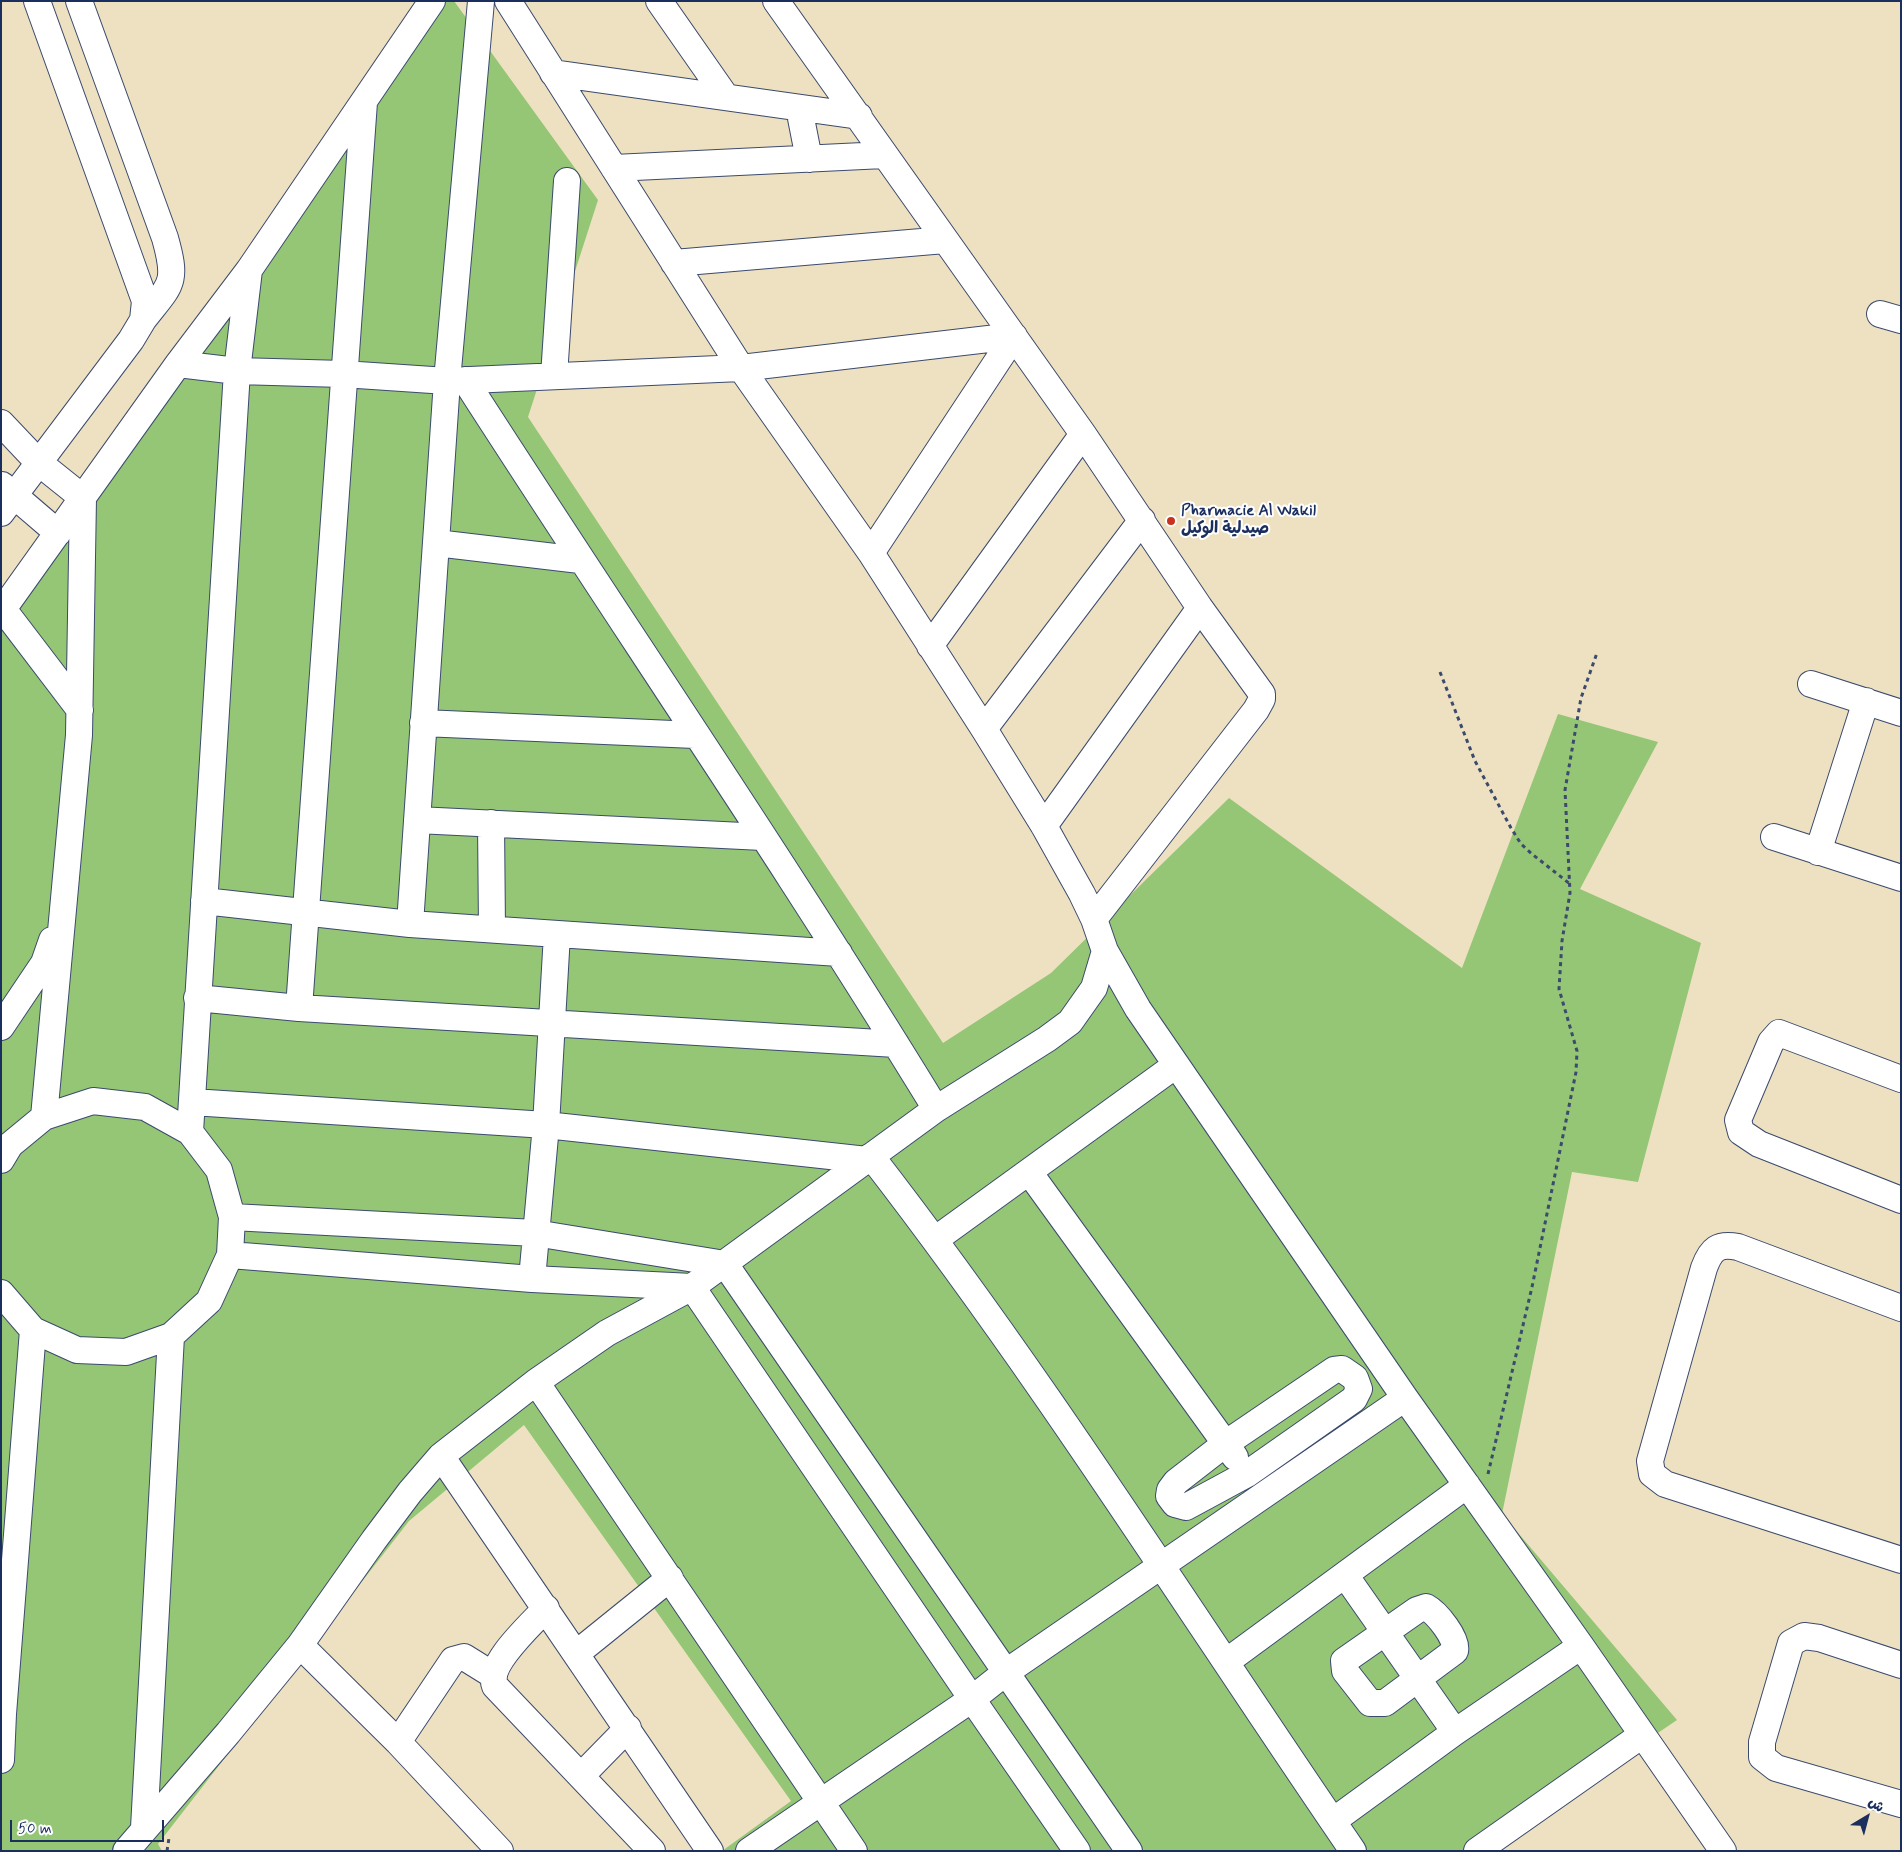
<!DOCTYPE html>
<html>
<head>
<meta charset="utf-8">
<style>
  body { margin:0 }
  #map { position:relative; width:1902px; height:1852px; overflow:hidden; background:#eee1c1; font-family:Mynerve,"Playpen Sans Arabic",sans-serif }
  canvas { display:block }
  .frame { position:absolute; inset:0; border:2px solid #1b2f5e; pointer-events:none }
  .north { position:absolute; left:1842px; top:1792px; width:50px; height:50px; -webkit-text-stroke:4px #fff; paint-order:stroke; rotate:37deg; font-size:14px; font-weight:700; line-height:20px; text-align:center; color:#1b2f5e }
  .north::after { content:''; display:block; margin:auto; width:18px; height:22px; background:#1b2f5e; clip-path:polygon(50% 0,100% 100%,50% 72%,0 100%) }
  .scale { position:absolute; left:10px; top:1820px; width:154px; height:22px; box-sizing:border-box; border:2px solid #1b2f5e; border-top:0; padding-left:6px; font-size:15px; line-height:18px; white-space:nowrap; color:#1b2f5e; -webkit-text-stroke:4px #fff; paint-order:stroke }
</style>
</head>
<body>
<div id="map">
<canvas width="1902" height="1852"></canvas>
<div class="frame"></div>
<div class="north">ش</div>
<div class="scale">50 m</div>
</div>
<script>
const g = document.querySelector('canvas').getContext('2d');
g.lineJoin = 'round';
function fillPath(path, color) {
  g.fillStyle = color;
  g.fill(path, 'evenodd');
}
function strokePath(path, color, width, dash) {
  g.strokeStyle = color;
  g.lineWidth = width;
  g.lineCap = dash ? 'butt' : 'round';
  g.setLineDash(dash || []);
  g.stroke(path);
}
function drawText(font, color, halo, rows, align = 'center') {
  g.font = font + ' Mynerve,"Playpen Sans Arabic",sans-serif';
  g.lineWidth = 4;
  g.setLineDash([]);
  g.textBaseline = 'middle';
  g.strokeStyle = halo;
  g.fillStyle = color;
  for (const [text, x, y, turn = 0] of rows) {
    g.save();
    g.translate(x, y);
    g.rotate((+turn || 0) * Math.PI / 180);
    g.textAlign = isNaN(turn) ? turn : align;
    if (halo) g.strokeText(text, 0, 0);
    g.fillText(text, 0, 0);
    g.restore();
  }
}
fillPath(new Path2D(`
  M437 1H454L598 200 528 417 943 1043 1051 973 1229 798 1462 968 1558 714 1658 742 1580 889 1701 943 1638 1182 1572 1172 1502 1514 1677 1720 1483 1851H722L791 1801 524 1425 409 1521 158 1844 162 1851H1V619Z`), '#94c676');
const minor = new Path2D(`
  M79 1 165 238C178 284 171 284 143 320
  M508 1 741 368 871 553 984 729 1044 826 1082 894 1094 919 1105 951 1138 1009 1405 1398 1581 1646 1723 1851
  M659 1 726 97
  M776 1 1083 434 1200 608 1262 694V699L1256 710 1094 919
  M553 73 859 116
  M799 108 809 159
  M614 168 884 155
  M674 263 945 240
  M1880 314 1901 320
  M178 364 237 371 343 374 447 381 741 368 1014 336 871 553
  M554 376 567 181
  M465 380C621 623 785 862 936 1109
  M1 423 38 462 83 498 79 735 44 1117
  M2 485 58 533
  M1 513 131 340 143 320 145 301 37 1
  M436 543 580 560
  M3 609 80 710
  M1 612 178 364 249 270 432 1
  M930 646 1083 434
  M1811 684 1901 713
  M423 723 695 735
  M984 729 1142 520
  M417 820 763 837
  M491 823 492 929
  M1044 826 1200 608
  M1774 837 1901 878
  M1818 852 1866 701
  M204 901 410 924 839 953
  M410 924 447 381 481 1
  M197 998 299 1008 896 1044
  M299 1008 364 102
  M1 1027 44 963 52 940
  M1901 1079 1779 1033 1771 1042 1738 1120 1741 1132 1759 1144 1901 1200
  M192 1102 546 1125 867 1160
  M190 1132 237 371 249 270
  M871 1156C1044 1379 1194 1619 1353 1851
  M1 1160 10 1145 44 1117 93 1101 145 1107 190 1132 219 1170 232 1217 230 1255 209 1301 171 1336 126 1352 77 1350 33 1330 1 1293
  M1029 1172 1235 1457
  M232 1217 535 1233 725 1264 1129 1851
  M936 1239 1176 1065
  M230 1255 532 1279 692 1287 972 1699 1077 1851
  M532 1279 546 1125 557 934
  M1901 1308 1738 1247C1718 1243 1711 1249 1704 1268L1650 1461 1652 1474 1665 1484 1901 1560
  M1342 1369 1355 1378 1359 1389 1354 1399 1247 1474 1186 1507 1175 1504 1169 1496 1170 1490 1176 1482 1225 1444 1334 1370Z
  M536 1382 854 1851
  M441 1456 710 1851
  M1345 1575 1455 1732
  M1426 1607C1437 1613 1458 1639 1455 1651L1385 1703H1370L1345 1671 1344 1661 1417 1610Z
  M546 1608C532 1624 486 1664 495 1686L652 1851
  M300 1645 398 1742 500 1851
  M577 1653 670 1578
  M1226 1662 1467 1485
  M1901 1665 1819 1638 1804 1636 1791 1643 1762 1742V1757L1776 1768 1901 1804
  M398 1742 453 1660 464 1657 493 1675
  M1 1760 3 1714 33 1330
  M582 1775 628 1728
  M1333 1821 1455 1732 1581 1646
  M144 1828 171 1336
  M126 1851 228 1733 300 1645 374 1540 410 1492 441 1456 536 1382 607 1333 692 1287 936 1109 1047 1039 1070 1022 1094 988 1105 951
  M749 1851 972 1699 1005 1673 1405 1398
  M1477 1851 1642 1735`);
strokePath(minor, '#3b4a6d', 28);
strokePath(new Path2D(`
  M1440 672 1475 761 1511 828 1521 844 1532 854 1570 884
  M1488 1474 1532 1287 1576 1072 1577 1051 1559 989 1562 941 1570 893 1565 790 1581 698 1597 653
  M167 1851 169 1838`), '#3b4a6d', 3, [4, 4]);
strokePath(minor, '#fff', 26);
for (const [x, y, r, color] of [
  [1171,521,5,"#c8321e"]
]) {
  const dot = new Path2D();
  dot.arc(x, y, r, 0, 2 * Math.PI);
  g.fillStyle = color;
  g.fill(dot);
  strokePath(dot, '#fff', 2);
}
drawText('bold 16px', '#1b2f5e', '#fff', [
  ["Pharmacie Al Wakil",1181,512],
  ["صيدلية الوكيل",1181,530]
], 'left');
</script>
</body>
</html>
